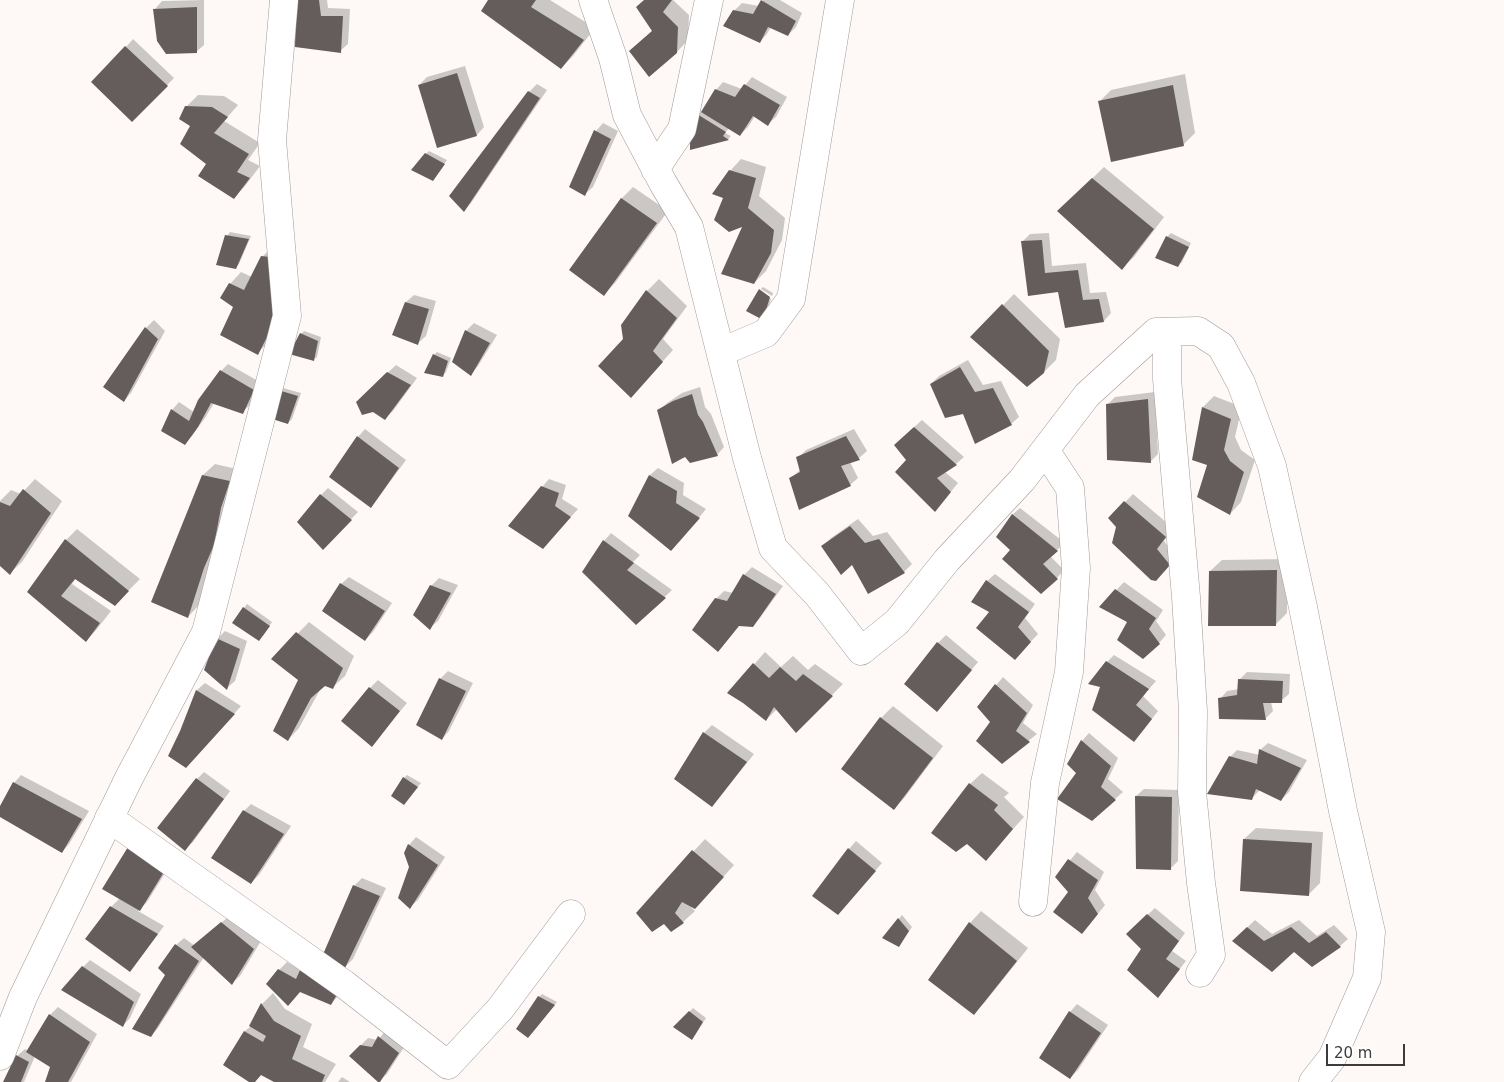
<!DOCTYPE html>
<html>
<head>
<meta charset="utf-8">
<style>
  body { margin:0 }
  #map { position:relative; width:1504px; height:1082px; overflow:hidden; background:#fef9f7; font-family:"DejaVu Sans",sans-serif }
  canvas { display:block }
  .scale { position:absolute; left:1326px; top:1044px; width:79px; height:22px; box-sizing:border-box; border:2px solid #3e3b3a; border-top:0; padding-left:6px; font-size:15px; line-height:18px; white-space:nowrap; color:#3e3b3a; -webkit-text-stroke:4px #fff; paint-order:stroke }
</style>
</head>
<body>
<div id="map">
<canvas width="1504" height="1082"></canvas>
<div class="scale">20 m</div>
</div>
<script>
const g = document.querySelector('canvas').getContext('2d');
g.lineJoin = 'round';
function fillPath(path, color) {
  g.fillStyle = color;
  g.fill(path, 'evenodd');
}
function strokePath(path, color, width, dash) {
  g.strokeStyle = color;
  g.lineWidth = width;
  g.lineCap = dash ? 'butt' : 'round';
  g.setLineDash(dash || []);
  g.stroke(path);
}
fillPath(new Path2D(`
  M204 0V45L196 52 155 9 162 1Z
  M298 0H327L328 8 350 9 348 44 340 51Z
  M490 0H550L595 28 573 56 561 68Z
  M645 0H673L689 15 688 40 677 52 630 51 653 30Z
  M763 0H780L802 13 796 27 788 35 771 27 767 34 760 42 734 11 742 3 759 6Z
  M133 39 174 78 132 121 126 47Z
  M465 66 484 127 477 135 438 146 419 85 427 77Z
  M1185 74 1195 133 1183 145 1099 102 1111 90Z
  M752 77 787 97 776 117 768 124 755 116 748 127 740 135 729 128 725 133 731 136 728 139 691 149 698 115 701 112H702L716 90 723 82 742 89Z
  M537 84 547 90 471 203 464 211 529 92Z
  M198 95 224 96 238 105 224 121 260 143 248 160 260 166 245 186 234 198 208 164 191 125 186 107Z
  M603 123 618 131 593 187 585 194 571 187 596 131Z
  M429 151 447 160 436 176 426 154Z
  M741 159 766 167 759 196 785 218 782 240 766 271 754 283 745 225 724 197 730 171Z
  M1104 167 1164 217 1134 257 1122 268 1059 211Z
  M633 187 668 211 615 283 603 295 621 199Z
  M230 232 251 236 239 264 235 268 227 236Z
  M1049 233 1052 266 1086 263 1090 293 1106 292 1111 313 1104 321 1066 326 1059 291 1029 295 1022 242 1030 234Z
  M1171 233 1191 243 1182 262 1178 266 1167 237Z
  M274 245 269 342 257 353 230 284 241 272 252 277 262 257Z
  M659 279 687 306 663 339 673 350 642 384 625 339 622 326 647 291Z
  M763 287 773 293 772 296 761 289Z
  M759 291 771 299 766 315Z
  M1014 294 1060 339 1056 360 1044 372 972 337Z
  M414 295 436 301 426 336 418 343 394 334 406 302Z
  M154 320 165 331 131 393 124 401 105 387 146 328Z
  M474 323 497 335 478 366 471 374 466 331Z
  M304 331 321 337 317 357 313 360 301 334Z
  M437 352 451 358 446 372 442 376 434 355Z
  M968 360 983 385 1001 381 1019 417 1011 424 963 413 931 384 939 376Z
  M228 364 260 382 250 405 242 412 214 403 205 418 192 436 185 443 172 410 179 402 194 412 221 371Z
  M396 365 417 378 393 411 385 418 357 402Z
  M700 387 705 407 711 414 724 447 717 455 659 411 667 403 682 393Z
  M283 388 301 393 292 419 288 423 280 391Z
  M1155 392 1158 454 1150 462 1107 405 1115 397Z
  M1214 396 1242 407 1235 437 1241 450 1255 460 1241 502 1230 514 1208 464 1193 459 1203 407Z
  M922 420 964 457 956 464 945 472 958 483 935 511 908 460 903 437Z
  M365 429 406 460 378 498 370 506 358 437Z
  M854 429 867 451 859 458 850 462 858 478 850 485 791 478 801 469 798 458 806 450Z
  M215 464 241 470 199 605 188 617 203 475Z
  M658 468 684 483 683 495 706 509 679 542 629 515 650 475Z
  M35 479 62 501 22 562 10 573 0 565V501L11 490 21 494Z
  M549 479 566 485 562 499 578 509 550 540 542 487Z
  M328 488 358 512 323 548 321 495Z
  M1133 494 1173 528 1164 541 1176 557 1164 572 1110 518Z
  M1020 508 1065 543 1050 556 1064 570 1057 578 1011 550 1012 515Z
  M858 519 873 536 887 532 912 564 904 572 869 592 852 563 823 546 831 538Z
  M77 529 140 579 126 593 76 578 72 584 111 611 97 629 86 641 28 592 66 540Z
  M611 533 640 555 633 562 672 590 636 624 604 541Z
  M1288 559 1287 613 1275 625 1210 571 1222 560Z
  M752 567 783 586 760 618 753 626 740 624 716 599 724 591 733 593 744 575Z
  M995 574 1035 604 1025 618 1038 634 1022 651 991 612 987 581Z
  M349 577 392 603 373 632 365 640 341 584Z
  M439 578 458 585 438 621 430 628 431 586Z
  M1124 582 1163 610 1156 621 1166 635 1159 643 1129 621 1101 606Z
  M247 604 272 622 263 636 244 608Z
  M309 622 354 656 345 676 333 687 325 684 321 688 299 728 288 740 300 680 273 659Z
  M225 631 247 641 235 681 227 688 217 639Z
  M946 635 978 662 944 703 906 684 938 643Z
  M765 652 781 667 793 656 808 670 815 664 843 684 796 731 777 709 766 720 744 702 729 693Z
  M1114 655 1156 681 1143 696 1158 711 1141 733 1102 686 1107 662Z
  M448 671 473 683 449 731 442 739 440 679Z
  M1247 672 1290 674 1289 694 1281 701 1271 702 1273 711 1265 719 1220 699 1227 691 1239 689V680Z
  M1003 677 1033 705 1023 723 1037 734 1002 762 992 722 978 707Z
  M378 680 407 703 372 745 370 688Z
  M205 683 241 706 194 759 181 732 197 690Z
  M893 706 943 746 905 797 894 809 843 768 881 718Z
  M712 725 754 754 719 798 712 805 676 779 704 733Z
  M1089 733 1118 758 1108 779 1123 792 1092 819 1078 773 1082 741Z
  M1268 743 1307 760 1289 792 1281 800 1260 790 1251 799 1230 757 1237 750 1260 755V750Z
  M204 772 230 791 193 842 185 849 197 779Z
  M982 773 1009 793 1004 797 1024 817 986 859 970 784Z
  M21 775 89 811 69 844 62 852 0 816V809L14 783Z
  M407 775 421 783 407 800 404 778Z
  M1144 789 1179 790 1178 861 1170 869 1136 796Z
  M251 804 291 826 259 875 251 883 244 811Z
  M1256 828 1323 832 1320 883 1308 895 1244 839Z
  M416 837 445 857 418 900 410 907 409 845Z
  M705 839 734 865 706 896 689 905 695 911 683 922 672 931 665 923 637 913Z
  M856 841 882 863 838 913 849 849Z
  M1077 852 1104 872 1095 890 1105 905 1089 925 1070 892 1057 876Z
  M174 859 147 902 138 911 164 926 137 962 130 970 111 907 120 898Z
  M362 878 386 888 353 959 345 967 354 886Z
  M1155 908 1185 933 1172 951 1186 961 1165 988 1158 996 1142 949 1127 934Z
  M981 911 1028 948 985 1002 974 1013 930 980 970 923Z
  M902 915 912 927 899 946 884 937Z
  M229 916 261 941 240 976 232 983 204 957 158 1028 151 1036 166 975 176 945 184 938 195 946Z
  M1255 920 1272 934 1299 920 1317 936 1334 925 1348 939 1340 946 1312 965 1294 950 1234 940Z
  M90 960 141 994 130 1018 123 1026 83 967Z
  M287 962 302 971 338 996 331 1004 301 991 279 970Z
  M273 993 285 1009 312 1024 303 1047 336 1064 325 1082H276L262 1074 254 1082H251L225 1065 245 1031 251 1026 262 1004Z
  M542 994 557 1002 532 1033 539 997Z
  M1077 1004 1108 1025 1078 1070 1070 1078V1012Z
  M58 1007 97 1034 71 1082H46L52 1067 35 1056 24 1082H4L17 1056 25 1049 28 1051 50 1015Z
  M693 1008 706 1018 695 1035 675 1027Z
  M386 1030 406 1044 387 1074 379 1081 350 1056 368 1038 378 1040Z
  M342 1077 350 1082H338Z`), '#0003');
fillPath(new Path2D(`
  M296 0H319L321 16H343L341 53 295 47Z
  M488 0H536L531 7 584 40 561 69 481 11Z
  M644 0H672L663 12 678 27 677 53 649 77 629 51 652 31 636 7Z
  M761 0 796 21 788 36 768 27 760 43 723 26 733 10 753 14Z
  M197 7V53L166 54 157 41 153 9Z
  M125 46 168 86 132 122 91 82Z
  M457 73 477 136 437 148 418 85Z
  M744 84 780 105 768 126 753 116 740 136 701 112 715 89 735 97Z
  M1173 85 1184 146 1111 162 1098 101Z
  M528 91 540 98 464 212 449 196Z
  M185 106 212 107 228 117 214 133 249 154 237 172 250 178 234 199 198 176 206 164 180 144 190 126 179 119Z
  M697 114 726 132 723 136 729 140 690 150V143Z
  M594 130 611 139 585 196 569 187Z
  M425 153 445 164 433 181 411 170Z
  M729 170 756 178 748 208 774 230 771 253 754 284 721 274 742 227 729 232 714 220 723 198 712 194Z
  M1092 178 1154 229 1122 270 1057 211Z
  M621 198 657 223 604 296 569 270Z
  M225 235 249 239 236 269 216 265Z
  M1166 236 1189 247 1178 267 1155 258Z
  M1042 240 1045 273 1078 270 1083 300 1099 299 1104 322 1065 328 1058 292 1028 296 1021 241Z
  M261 256 278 258 279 313 258 355 220 335 233 307 220 298 229 283 244 290Z
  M759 289 770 297 763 320 746 311Z
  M646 290 677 318 653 351 663 362 631 398 598 366 623 339 621 325Z
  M405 302 429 309 418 345 392 335Z
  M1002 304 1049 351 1044 373 1027 387 970 337Z
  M145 327 158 339 124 402 103 387Z
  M465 330 490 343 471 376 452 362Z
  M300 333 318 341 314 361 289 354Z
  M433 354 448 361 443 377 424 373Z
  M960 367 975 392 993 388 1012 425 975 444 963 414 945 418 930 384Z
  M220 370 254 390 243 414 211 403 198 427 185 445 161 431 171 409 189 421 198 400Z
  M387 372 411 385 385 420 373 412 362 415 356 402Z
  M278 390 298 396 288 424 269 418Z
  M692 394 698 415 703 422 718 456 690 463 685 457 672 464 657 410 673 401Z
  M1148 399 1151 463 1107 460 1106 404Z
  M1202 407 1231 419 1224 450 1230 461 1244 472 1230 515 1197 497 1207 465 1192 460Z
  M914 427 957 465 937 478 951 492 935 512 895 472 906 460 894 445Z
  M357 436 399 468 371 508 329 477Z
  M846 436 860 460 841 466 851 486 799 510 789 478 800 472 796 457Z
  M202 475 230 481 221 508 214 545 204 568 188 618 151 602Z
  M649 475 677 491 676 503 700 518 671 551 628 516Z
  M541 486 559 493 555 506 571 517 543 549 508 526Z
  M23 489 51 513 10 575 0 566V502L10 506Z
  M320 494 352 520 323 550 297 522Z
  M1124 501 1166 537 1157 549 1170 565 1156 581 1151 580 1112 543 1116 527 1108 518Z
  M1012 514 1058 551 1043 564 1058 579 1041 594 1002 559 1010 550 996 537Z
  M850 526 865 543 879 539 905 573 868 594 852 565 841 575 821 546Z
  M65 539 129 591 115 606 75 579 61 596 100 623 86 642 27 592Z
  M603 540 634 563 627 570 666 598 636 625 582 572Z
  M1277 570 1276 626H1208L1209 571Z
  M743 574 776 594 753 627 739 626 718 652 692 630 715 598 727 601Z
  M986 580 1029 612 1018 627 1031 642 1015 660 976 628 989 612 971 602Z
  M340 583 385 611 365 641 322 611Z
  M430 585 451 593 430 630 413 615Z
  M1115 589 1156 618 1149 629 1160 644 1143 659 1117 640 1127 622 1099 607Z
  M243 607 270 626 259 641 232 623Z
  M296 632 343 668 333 689 325 686 311 698 288 741 273 731 298 680 271 659Z
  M216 638 240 649 227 690 204 670Z
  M937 642 972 670 937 712 904 684Z
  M1106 661 1149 689 1136 705 1152 719 1134 742 1092 710 1100 687 1088 684Z
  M753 663 769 678 780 667 796 681 803 674 833 696 796 733 774 707 766 721 743 703 727 693Z
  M439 678 466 691 442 740 416 725Z
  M1238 679 1283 681 1282 703H1263L1266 720 1219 719 1218 698 1237 695Z
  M995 684 1027 713 1016 731 1030 742 1002 764 976 741 990 722 977 707Z
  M369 687 400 711 372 747 341 721Z
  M196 690 235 714 186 768 168 756 180 731Z
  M880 717 933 758 894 810 841 769Z
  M703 732 747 762 712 807 674 779Z
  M1081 740 1111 766 1101 787 1116 800 1092 821 1057 799 1076 773 1067 764Z
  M1259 749 1301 768 1281 801 1256 789 1252 800 1207 794 1229 756 1257 764Z
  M403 777 418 787 404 805 391 796Z
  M196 778 224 799 185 851 157 828Z
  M13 782 82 819 62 853 0 817V806Z
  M969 783 998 805 994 810 1013 829 986 861 967 844 956 852 931 833Z
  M1135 796 1172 797 1171 870 1136 869Z
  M243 810 284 834 251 884 211 858Z
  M1243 839 1312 843 1309 896 1240 891Z
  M408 844 438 865 410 909 398 898 409 867 404 853Z
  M128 847 167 867 140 911 102 889Z
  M848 848 876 871 838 915 812 896Z
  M692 850 724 877 695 909 682 902 675 913 684 923 671 932 664 924 652 932 636 913Z
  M1068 859 1098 880 1088 898 1098 914 1082 934 1053 912 1068 892 1055 877Z
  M353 885 380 896 345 968 321 959Z
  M110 906 158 934 130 972 85 939Z
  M1147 914 1179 941 1166 959 1180 969 1158 998 1127 970 1141 949 1126 934Z
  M898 918 909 931 899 947 882 938Z
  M221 922 254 949 232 985 191 947Z
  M969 922 1017 961 974 1015 928 980Z
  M1247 927 1264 941 1291 927 1309 943 1326 932 1341 947 1312 967 1294 952 1272 972 1232 941Z
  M175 944 199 961 151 1037 132 1029 165 975 158 968Z
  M82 966 134 1002 123 1027 61 990Z
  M301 968 340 989 331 1005 300 992 288 1006 266 984 278 969 296 979Z
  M538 996 555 1005 528 1038 516 1029Z
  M261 1003 274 1021 301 1036 292 1059 325 1075 322 1082H274L261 1075 255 1082H249L223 1065 244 1031 263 1042 266 1036 249 1026Z
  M689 1011 703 1022 692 1040 673 1027Z
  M1069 1011 1101 1033 1070 1079 1039 1058Z
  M49 1014 90 1042 68 1082H45L50 1067 26 1052Z
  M378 1036 399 1053 380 1082H378L349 1056 360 1045 372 1047Z
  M16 1055 29 1062 21 1082H3Z`), '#645d5b');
const street = new Path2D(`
  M593 0 613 58 627 115 663 183 689 227 747 458 773 548 817 594 861 651 897 622 947 560 1022 480 1087 395 1156 332 1198 331 1221 346 1241 383 1272 466 1303 607 1343 811 1371 932 1367 978 1332 1058 1313 1082
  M655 169 682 129 709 0
  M1167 332V379L1186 597 1193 711 1192 792 1201 883 1211 955 1200 973
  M721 352 766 333 791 299 840 0
  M109 818 344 984 448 1065 500 1009 571 914
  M1033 902 1045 783 1069 672 1076 568 1070 488 1045 450`);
const secondary = new Path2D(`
  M0 1056 23 997 129 778 206 632 287 316 272 140 284 0`);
strokePath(street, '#a09896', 29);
strokePath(secondary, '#a09896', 29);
strokePath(street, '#fff', 28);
strokePath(secondary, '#fff', 28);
</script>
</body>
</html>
